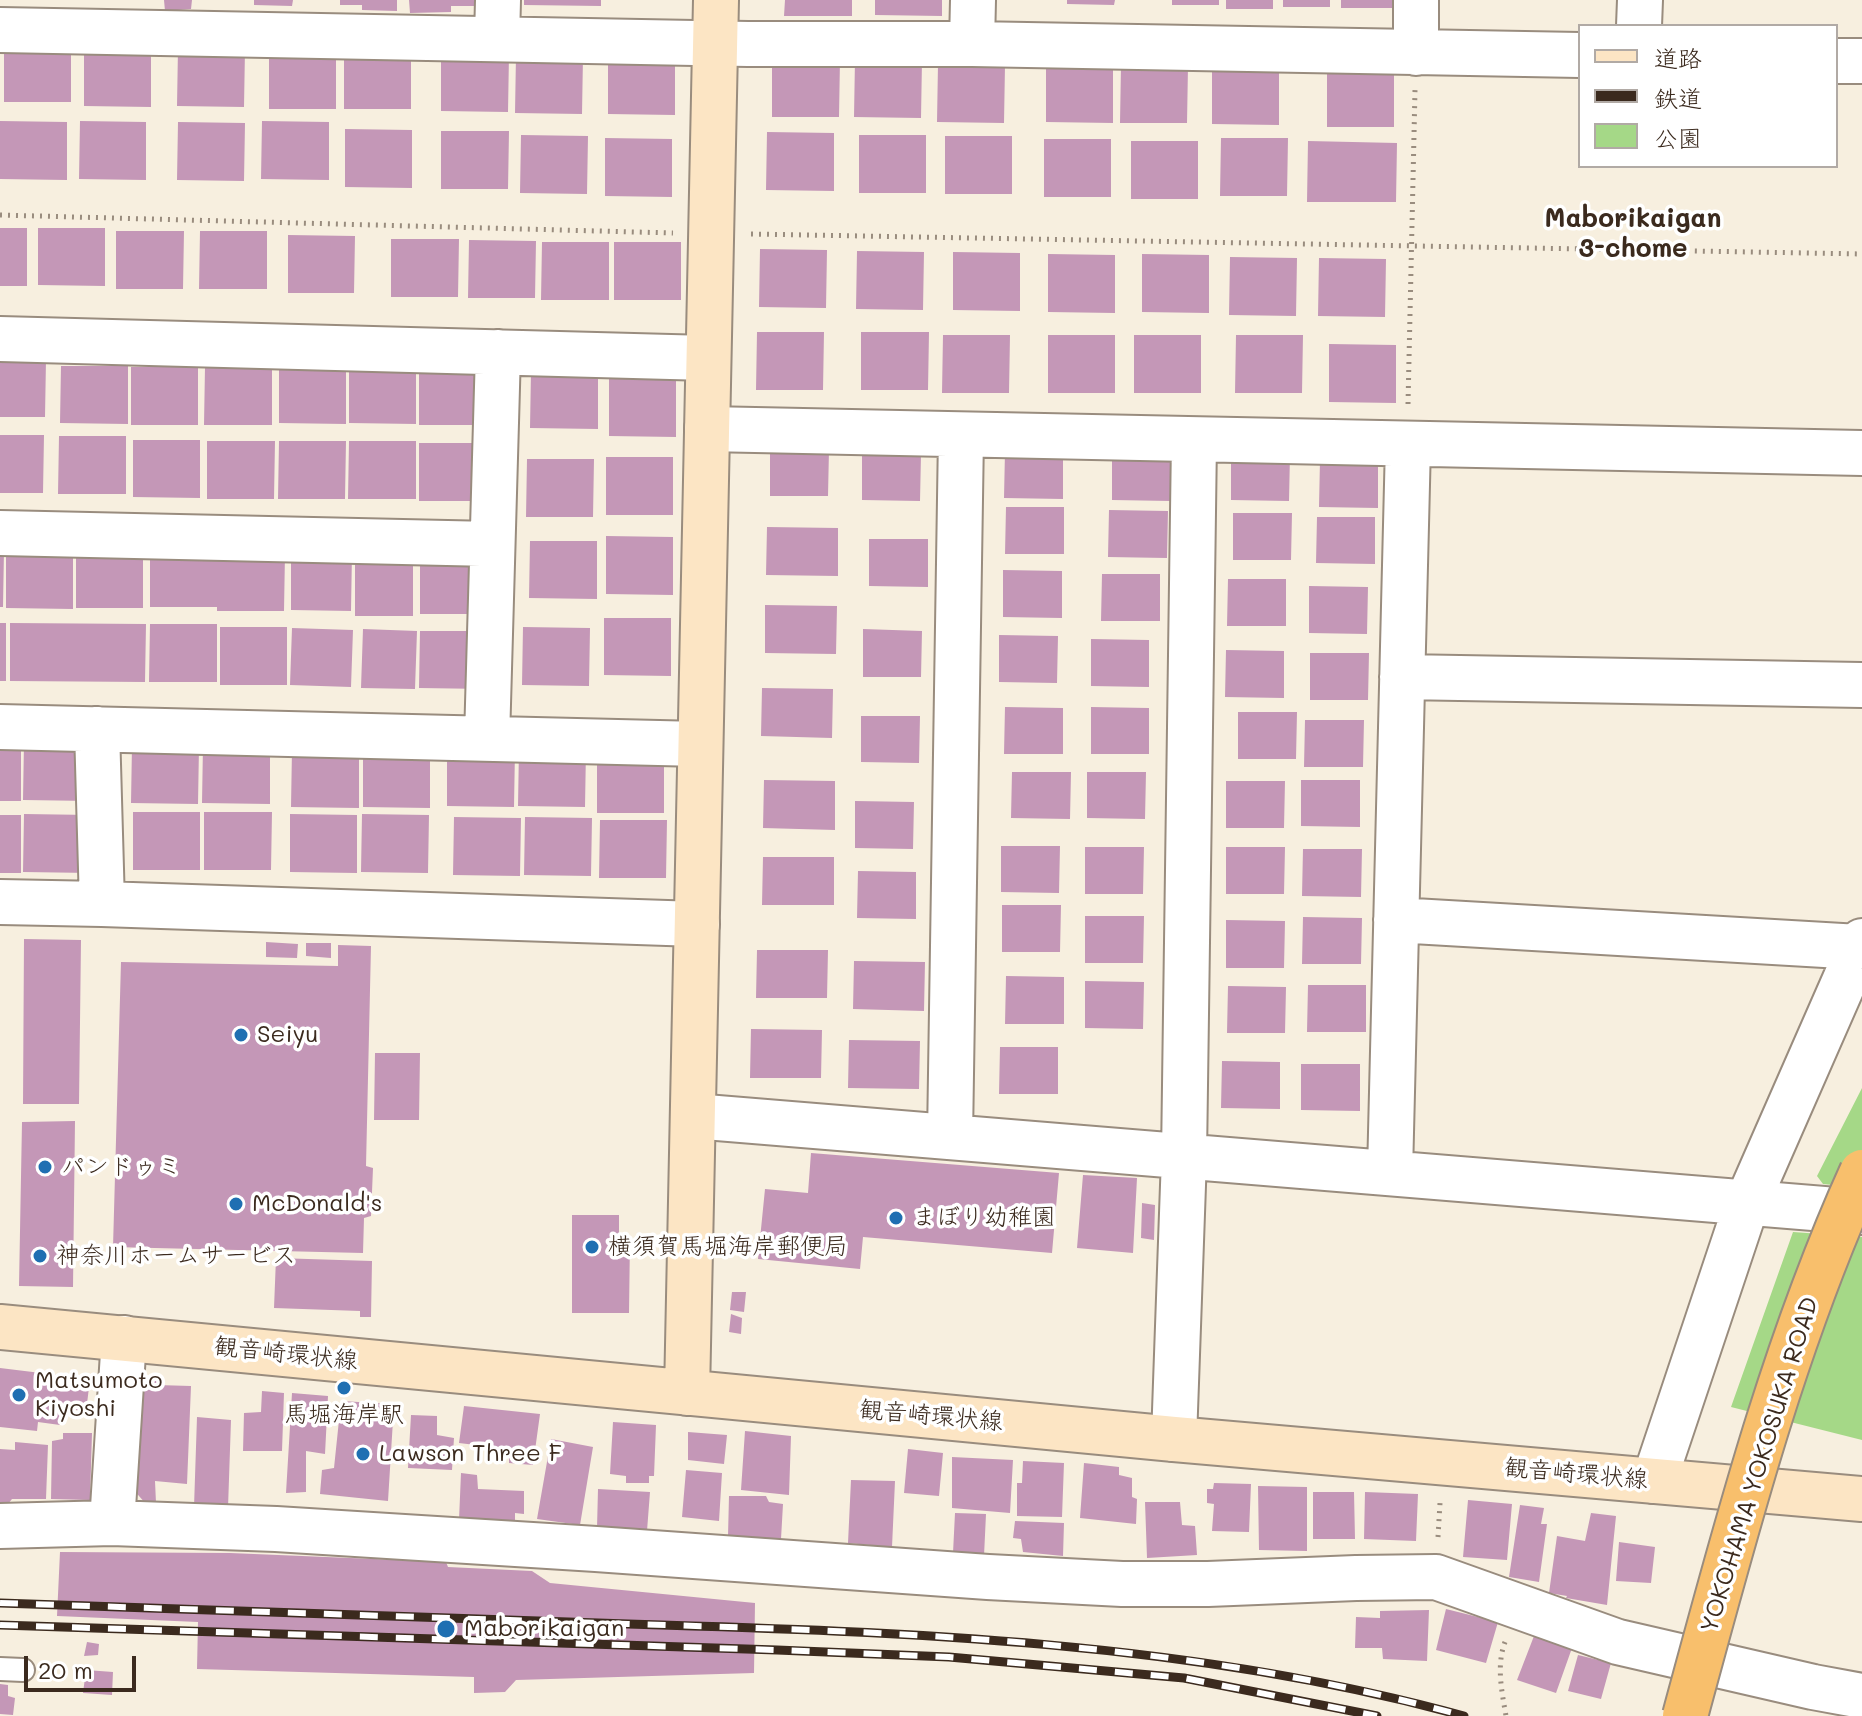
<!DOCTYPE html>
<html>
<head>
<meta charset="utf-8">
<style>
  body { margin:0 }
  #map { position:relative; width:1862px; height:1716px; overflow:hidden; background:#f7efdf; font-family:Mali,"Klee One",sans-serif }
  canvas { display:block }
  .legend { position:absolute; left:1578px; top:24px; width:260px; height:144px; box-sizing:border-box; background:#fff; border:2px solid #b1aaa5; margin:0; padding:10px 14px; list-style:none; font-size:24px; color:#3b2a1e }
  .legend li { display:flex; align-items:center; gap:16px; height:40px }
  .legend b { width:40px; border:2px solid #b1aaa5 }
  .scale { position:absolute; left:24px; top:1656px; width:112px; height:36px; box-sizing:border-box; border:4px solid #3b2a1e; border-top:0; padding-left:10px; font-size:24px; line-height:28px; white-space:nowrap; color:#3b2a1e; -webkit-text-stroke:6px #fff; paint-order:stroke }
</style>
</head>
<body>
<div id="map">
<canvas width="1862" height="1716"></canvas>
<ul class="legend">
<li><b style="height:10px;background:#fce5c4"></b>道路</li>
<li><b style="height:10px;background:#3b2a1e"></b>鉄道</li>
<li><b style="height:22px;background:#a5d887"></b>公園</li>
</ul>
<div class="scale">20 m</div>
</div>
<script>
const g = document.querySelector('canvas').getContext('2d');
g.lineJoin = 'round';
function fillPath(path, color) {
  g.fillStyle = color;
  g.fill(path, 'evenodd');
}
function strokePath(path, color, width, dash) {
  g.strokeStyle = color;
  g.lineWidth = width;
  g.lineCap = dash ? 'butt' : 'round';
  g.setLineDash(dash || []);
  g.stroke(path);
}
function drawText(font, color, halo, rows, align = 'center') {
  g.font = font + ' Mali,"Klee One",sans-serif';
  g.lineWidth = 7;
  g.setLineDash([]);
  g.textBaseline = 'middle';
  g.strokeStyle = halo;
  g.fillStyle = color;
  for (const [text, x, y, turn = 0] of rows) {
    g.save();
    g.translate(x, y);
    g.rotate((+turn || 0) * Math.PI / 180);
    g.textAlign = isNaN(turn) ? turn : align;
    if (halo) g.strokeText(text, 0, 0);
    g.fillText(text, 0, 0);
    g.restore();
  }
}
fillPath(new Path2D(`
  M1862 1088V1188L1823 1184 1817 1176Z
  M1793 1232 1862 1237V1440L1731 1407Z`), '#a5d887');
fillPath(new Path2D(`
  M164 0H192L191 9 165 11Z
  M254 0H293L292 6 254 5Z
  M340 0H397V11L362 10V5H340Z
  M409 0H474V6H451V12L410 13Z
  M524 0H601V6L524 5Z
  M785 0H852V16H784Z
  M875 0H942V16L875 15Z
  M1067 0H1115L1114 5 1067 4Z
  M1172 0H1219V5H1172Z
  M1226 0H1273V9H1226Z
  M1283 0H1330V7H1283Z
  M1341 0H1397V8H1341Z
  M4 44 71 45V102H4Z
  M84 48 151 49V107L84 106Z
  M178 48 245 49 244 107 177 106Z
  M269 51H336V109H269Z
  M344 51H411V109H344Z
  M441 53 509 54 508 112 441 111Z
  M516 55 583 56 582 114 515 113Z
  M608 56 675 57V115L608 114Z
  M772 59H840L839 117H772Z
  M855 59 922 60 921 118 854 117Z
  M938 64 1005 65 1004 123 937 122Z
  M1046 64 1113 65V123L1046 122Z
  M1121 65 1188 66 1187 123H1120Z
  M1212 66 1279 67V125L1212 124Z
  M1327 69H1394V127H1327Z
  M0 121 67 122V180L0 179Z
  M80 121 146 122V180L79 179Z
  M262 121 329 122V180L261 179Z
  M178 122 245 123 244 181 177 180Z
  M345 129 412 130V188L345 187Z
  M441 131H509L508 189H441Z
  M767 132 834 133V191L766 190Z
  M521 135 588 136 587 194 520 193Z
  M859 135H926V193H859Z
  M945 136H1012V194H945Z
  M605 138 672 139V197L605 196Z
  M1221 138H1288L1287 196H1220Z
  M1044 139H1111V197H1044Z
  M1131 141H1198V199H1131Z
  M1308 141 1397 143 1396 202H1307Z
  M0 228H27V286H0Z
  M38 228H105V286L38 285Z
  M116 231H184L183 289H116Z
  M200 231H267V289H199Z
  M288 235 355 236 354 293H288Z
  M391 239H459L458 297H391Z
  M469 240 536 241 535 298H468Z
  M542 242H609V300H541Z
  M614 242H681V300H614Z
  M760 249 827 250 826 308 759 307Z
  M857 251 924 252 923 310 856 309Z
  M953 252 1020 253V311L953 310Z
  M1048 254 1115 255V313L1048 312Z
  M1142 254 1209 255V313L1142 312Z
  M1230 257 1297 258 1296 316 1229 315Z
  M1319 258 1386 259 1385 317 1318 316Z
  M757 332H824L823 390H756Z
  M861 332H929L928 390H861Z
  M943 335H1010L1009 393H942Z
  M1048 335H1115V393H1048Z
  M1134 335H1201V393H1134Z
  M1236 335H1303L1302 393H1235Z
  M1329 344 1396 345V403L1329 402Z
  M0 359H46L45 417H0Z
  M61 366H128V424L60 423Z
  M279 366H346V424L279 423Z
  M349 366H416V424L349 423Z
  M131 367H198V425H131Z
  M205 367H272V425H204Z
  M419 367H486V425H419Z
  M531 371H598V429L530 428Z
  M609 379H676V437L609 436Z
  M0 435H44L43 493H0Z
  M59 436H126V494H58Z
  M133 440H200V498L133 497Z
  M207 441H275L274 499H207Z
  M279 441H346L345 499H278Z
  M349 441H416V499H348Z
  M419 443H486V501H419Z
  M770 449H829L828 496H770Z
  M1005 451H1063V499L1004 498Z
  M862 453 921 454 920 501 862 500Z
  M1112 453 1171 454V501L1112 500Z
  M1231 453 1290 454 1289 501 1231 500Z
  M606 457H673V515H606Z
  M527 459H594L593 517H526Z
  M1320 460 1378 461V508L1319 507Z
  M1006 507H1064V554H1005Z
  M1109 510 1168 511 1167 558 1108 557Z
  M1233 513H1292L1291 560H1233Z
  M1317 517H1375V564L1316 563Z
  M767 527 838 528V576L766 575Z
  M606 536 673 537V595L606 594Z
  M869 539H928V587L869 586Z
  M530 541H597V599L529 598Z
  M0 549H4L3 607H0Z
  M150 549 285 553 284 611H217V607H150Z
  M6 550 73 551V609L6 608Z
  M76 550H143V608H76Z
  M291 552H352L351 611 291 610Z
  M420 556 487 557V614H420Z
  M355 558H413V616H355Z
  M1003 570 1062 571V618L1003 617Z
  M1102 574H1160V621H1101Z
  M1228 579H1286V626H1227Z
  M1309 586 1368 587 1367 634 1309 633Z
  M765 605 837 606 836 654 765 653Z
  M604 618H671V676L604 675Z
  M0 623H6V681H0Z
  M10 623 146 624 145 682 10 681Z
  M150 624H217V682H149Z
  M220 627H287V685H220Z
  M523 627 590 628 589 686 522 685Z
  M292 628 353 630 351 687 290 685Z
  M363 629 417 631 415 689 361 688Z
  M863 629 922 631 921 677H863Z
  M420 631H487L486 689 419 688Z
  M999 635 1058 636 1057 683 999 682Z
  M1091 639 1149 640V687L1091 686Z
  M1226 650 1284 651V698L1225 697Z
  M1310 653H1369L1368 700H1310Z
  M762 688 833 689 832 738 761 736Z
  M1005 707 1063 708V754H1004Z
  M1091 707 1149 708V754H1091Z
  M1238 712H1297L1296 759H1238Z
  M861 716H920L919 763 861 762Z
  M1305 720H1364L1363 767H1304Z
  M24 742 91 743V801L23 800Z
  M0 743H21V801H0Z
  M132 745 199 746 198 804 131 803Z
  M203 745 270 746V804L202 803Z
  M447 748 515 749 514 807 447 806Z
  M519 748 586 749 585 807 518 806Z
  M292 749 359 750V808L291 807Z
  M363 749 430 750V808L363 807Z
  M597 755H664V813H597Z
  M1012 772H1071L1070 819 1011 818Z
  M1087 772H1146L1145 819 1087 818Z
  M764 780 835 781V830L763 828Z
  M1301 780H1360V827L1301 826Z
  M1226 781H1285L1284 828H1226Z
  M855 801 914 802 913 849 855 848Z
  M133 812H200V870H133Z
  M204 812H272L271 870H204Z
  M24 814 91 815V873L23 872Z
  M290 814 357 815V873L290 872Z
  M362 814 429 815 428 873 361 872Z
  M0 815H21V873H0Z
  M454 817 521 818 520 876 453 875Z
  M525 817 592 818 591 876 524 875Z
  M600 820H667L666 878H599Z
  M1001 846H1060L1059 893 1001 892Z
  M1085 847H1144L1143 894H1085Z
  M1226 847H1285L1284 894H1226Z
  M1303 849H1362L1361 897 1302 896Z
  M763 857H834V905H762Z
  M858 871 916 872V919L857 918Z
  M1002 905H1061L1060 952H1002Z
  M1085 916H1144L1143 963H1085Z
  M1303 917 1362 918 1361 964H1302Z
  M1226 920 1285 921 1284 968H1226Z
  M24 939 81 940 79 1104H23Z
  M266 942 298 944 297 958 266 957Z
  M306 943H331V958L306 956Z
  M338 945 371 946 366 1166 373 1168 371 1216 364 1218 363 1253 113 1247 121 962 338 966Z
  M757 950H828L827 998H756Z
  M854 961 925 962 924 1011 853 1009Z
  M1006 976 1064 977V1024H1005Z
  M1085 981 1144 982 1143 1029 1085 1028Z
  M1308 985H1366V1032H1307Z
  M1228 986 1286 987 1285 1033H1227Z
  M751 1029 822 1030 821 1078H750Z
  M849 1040 920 1041 919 1089 848 1088Z
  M1000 1047H1058V1094H999Z
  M375 1053H420L419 1120H374Z
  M1222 1061 1280 1062V1109L1221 1108Z
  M1301 1064H1360V1111L1301 1110Z
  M75 1121 73 1287 19 1286 22 1122Z
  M811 1153 1059 1173 1052 1253 863 1237 860 1269 758 1259 765 1189 808 1193Z
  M1083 1175 1137 1178 1133 1253 1077 1248Z
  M1142 1203 1155 1205 1154 1240 1141 1238Z
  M572 1215H619V1238H630L629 1313H572Z
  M276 1258 372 1261 371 1317H360V1311L274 1308Z
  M732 1292H746L744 1312 730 1310Z
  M731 1314 742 1318 741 1334 729 1332Z
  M0 1368 90 1379 86 1412 62 1407 60 1425 38 1422 37 1431 0 1427Z
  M146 1380H157V1385L191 1386 187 1484 155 1481 156 1503 146 1504 132 1488 136 1388Z
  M262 1391 284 1393 282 1451H243L244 1413 261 1412Z
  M292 1393 328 1396 325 1454 306 1451V1492L286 1493Z
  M341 1401 394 1404 388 1501 320 1494 322 1470 334 1468Z
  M464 1406 540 1414 533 1465 509 1463V1449L459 1443Z
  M411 1415 437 1416V1435L454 1438 452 1470 408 1468Z
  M197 1417 231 1420 228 1508 194 1507Z
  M613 1422 656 1425 654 1476H649V1483H626V1476L610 1474Z
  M745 1431 791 1436 789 1495 741 1490Z
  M688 1432 727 1435 724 1464 688 1460Z
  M63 1433H92L90 1500 51 1499 52 1441 63 1439Z
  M551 1439 593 1447 580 1525 537 1519Z
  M15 1442 48 1445 46 1499H12L8 1504 0 1503V1449L15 1450Z
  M908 1449 943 1453 939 1496 904 1493Z
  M952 1457 1013 1460 1010 1513 952 1508Z
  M1023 1461 1064 1463 1062 1517 1017 1516V1483H1022Z
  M1084 1463 1119 1467V1475L1132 1478V1497L1137 1499 1136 1524 1080 1518Z
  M686 1470 722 1473 719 1521 682 1517Z
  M461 1473 477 1475 478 1489 524 1491V1514L515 1513V1523L459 1520Z
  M851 1480 895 1481 892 1547 848 1543Z
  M1214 1483 1251 1484 1249 1532 1212 1531 1214 1504 1207 1503V1489H1213Z
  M1258 1486 1307 1487V1551L1259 1550Z
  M598 1489 650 1492 647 1531 597 1528Z
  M1313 1492H1354L1355 1539H1313Z
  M1365 1492 1418 1494 1416 1541 1364 1539Z
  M729 1496H766L769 1502 783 1504 781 1539 728 1536Z
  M1468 1500 1512 1504 1507 1560 1463 1557Z
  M1145 1502H1180L1182 1525 1195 1526 1197 1555 1147 1558Z
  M1520 1505 1544 1508 1541 1524H1547L1539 1582 1509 1577Z
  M955 1513 986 1514 984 1556 953 1553Z
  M1591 1513 1616 1516 1607 1605 1566 1598 1567 1596 1549 1593 1557 1536 1585 1541Z
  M1015 1521 1064 1523 1063 1556 1023 1552 1021 1539 1013 1538Z
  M1619 1542 1655 1547 1651 1583 1616 1581Z
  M60 1552 230 1553 446 1562 448 1567 532 1571 550 1583 755 1603 754 1673 516 1680 505 1692 474 1693V1677L197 1669 198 1622 57 1616Z
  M1446 1609 1498 1622 1486 1663 1436 1650Z
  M1429 1610 1427 1661 1383 1659 1382 1648H1355L1356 1617 1380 1618V1611Z
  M1534 1636 1572 1648 1556 1693 1517 1680Z
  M87 1642 99 1644 98 1655 84 1656Z
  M1578 1655 1611 1663 1601 1699 1568 1691Z
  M86 1670 113 1672 112 1695 83 1693Z
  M0 1684 8 1685V1696L15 1698 13 1715 0 1714Z`), '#c497b7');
const lane = new Path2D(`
  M0 1669 23 1670`);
const street = new Path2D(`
  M1639 26 1640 0
  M0 30 748 44H972L1580 55
  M497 39 498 0
  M972 44 973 0
  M1416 53V0
  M1836 61H1862
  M0 339 708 358
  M707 429 1862 453
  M0 533 492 544
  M1402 677 1862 685
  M0 727 700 744
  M487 739 498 352
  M0 902 102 904 97 729
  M102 904 697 924
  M1396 920 1859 947
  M693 1116 1862 1212
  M950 1137 961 435
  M1390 1173 1408 444
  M1174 1439 1184 1157 1194 440
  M1654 1481 1747 1203 1862 941
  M112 1523 124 1338
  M0 1526 112 1523 276 1529 596 1549 988 1577 1122 1584H1208L1356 1578 1436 1577 1618 1642 1813 1687 1862 1696`);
const secondary = new Path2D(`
  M0 1327 1174 1439 1862 1499
  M687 1393 716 0`);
strokePath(lane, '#998c7e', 26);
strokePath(street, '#998c7e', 48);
strokePath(secondary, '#998c7e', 48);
strokePath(new Path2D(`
  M0 215 673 233
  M751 234 1862 254
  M1408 404 1415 90
  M1438 1537 1440 1503
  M1505 1642C1496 1666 1502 1692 1506 1716`), '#998c7e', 5, [2, 6]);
strokePath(lane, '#fff', 22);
strokePath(street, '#fff', 44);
strokePath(secondary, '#fce5c4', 44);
const rail = new Path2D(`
  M0 1603C209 1610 419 1617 628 1624 908 1632 1192 1641 1464 1716
  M0 1625 777 1650 949 1657 1184 1678 1377 1716`);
strokePath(rail, '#3b2a1e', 9);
strokePath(rail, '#fff', 6, [18]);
const highwayBridge = new Path2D(`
  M1685 1716C1735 1532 1783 1346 1862 1172`);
strokePath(highwayBridge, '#998c7e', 48, []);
strokePath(highwayBridge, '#f8bf6c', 44);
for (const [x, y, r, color] of [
  [241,1035,8,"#1f6fb2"],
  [45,1167,8,"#1f6fb2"],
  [236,1204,8,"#1f6fb2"],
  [896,1218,8,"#1f6fb2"],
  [592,1247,8,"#1f6fb2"],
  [40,1256,8,"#1f6fb2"],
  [344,1388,8,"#1f6fb2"],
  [19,1395,8,"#1f6fb2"],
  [363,1454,8,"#1f6fb2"],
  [446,1629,10,"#1f6fb2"]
]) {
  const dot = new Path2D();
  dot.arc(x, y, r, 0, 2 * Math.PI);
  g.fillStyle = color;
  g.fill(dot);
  strokePath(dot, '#fff', 3);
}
drawText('24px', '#3b2a1e', '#fff', [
  ["Seiyu",257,1035],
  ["パンドゥミ",61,1167],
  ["McDonald's",252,1204],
  ["まぼり幼稚園",912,1218],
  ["横須賀馬堀海岸郵便局",608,1247],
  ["神奈川ホームサービス",56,1256],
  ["Matsumoto",35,1381],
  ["Kiyoshi",35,1409],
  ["馬堀海岸駅",344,1415,"center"],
  ["Lawson Three F",379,1454],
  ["Maborikaigan",464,1629]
], 'left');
drawText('24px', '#3b2a1e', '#fff', [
  ["観音崎環状線",286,1354,6],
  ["観音崎環状線",931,1416,5],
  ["YOKOHAMA YOKOSUKA ROAD",1760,1465,-73],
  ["観音崎環状線",1576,1474,5]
]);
drawText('bold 26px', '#3b2a1e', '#fff', [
  ["Maborikaigan",1633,219],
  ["3-chome",1633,249]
]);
</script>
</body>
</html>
